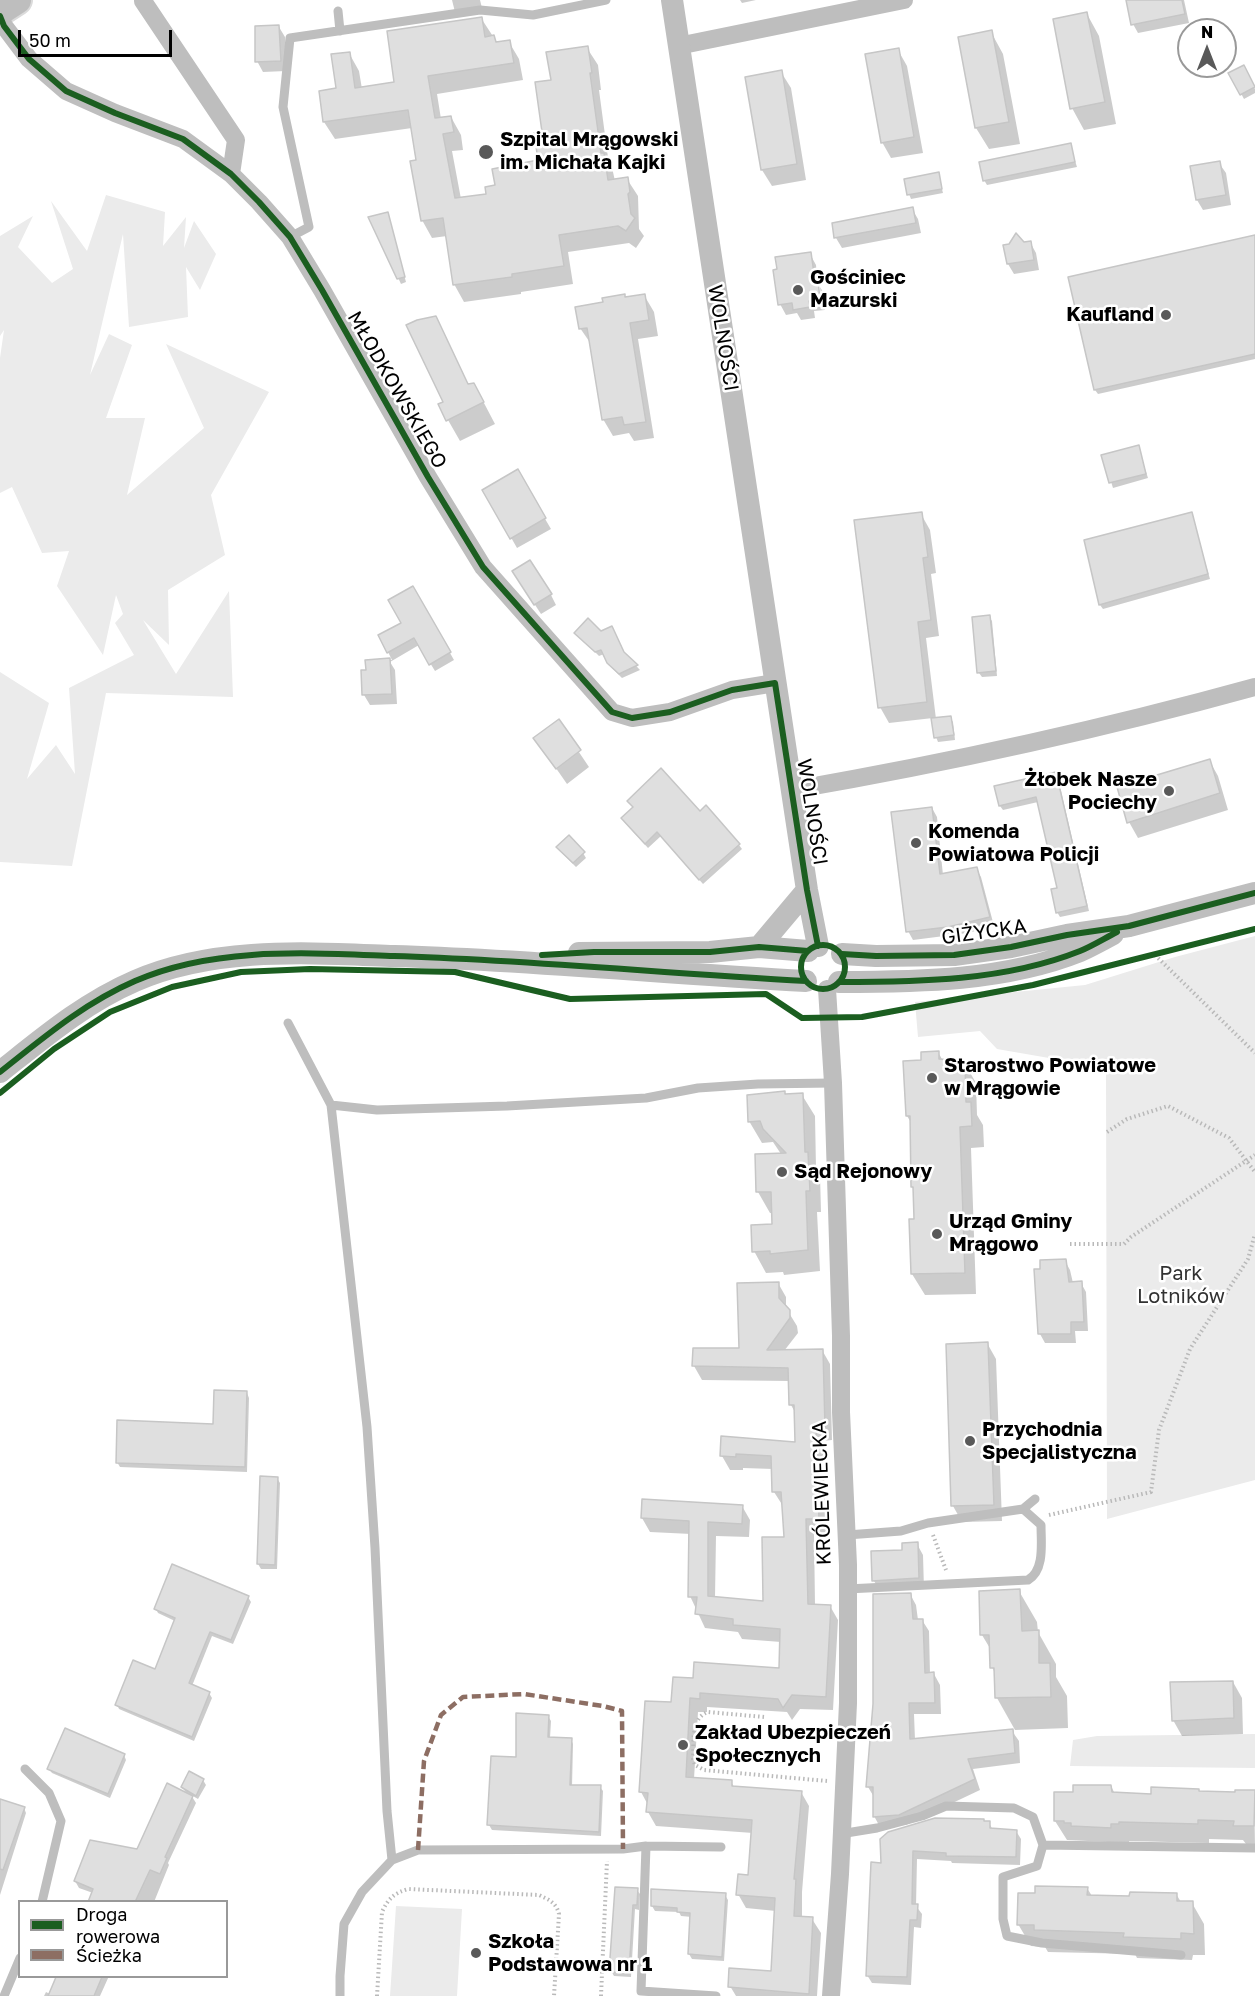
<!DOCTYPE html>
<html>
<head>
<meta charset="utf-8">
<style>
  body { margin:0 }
  #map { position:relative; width:1255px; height:1996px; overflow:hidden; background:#fff; font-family:"Golos Text",sans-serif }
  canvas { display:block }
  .legend { position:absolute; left:18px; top:1900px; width:210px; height:78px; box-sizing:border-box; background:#fff; border:2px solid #999; margin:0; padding:8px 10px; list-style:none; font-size:18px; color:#000 }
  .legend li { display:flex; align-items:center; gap:12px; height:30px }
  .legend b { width:30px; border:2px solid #999 }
  .north { position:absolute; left:1177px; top:18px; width:60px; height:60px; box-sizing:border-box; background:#fff; border:2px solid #999; border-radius:50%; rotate:0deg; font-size:16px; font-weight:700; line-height:24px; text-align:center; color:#000 }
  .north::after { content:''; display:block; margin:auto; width:21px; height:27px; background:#595959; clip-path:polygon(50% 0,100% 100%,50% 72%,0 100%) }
  .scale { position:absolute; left:18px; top:30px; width:154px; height:27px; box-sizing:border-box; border:3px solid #000; border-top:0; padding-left:8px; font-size:18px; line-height:21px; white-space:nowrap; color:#000; -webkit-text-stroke:4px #fff; paint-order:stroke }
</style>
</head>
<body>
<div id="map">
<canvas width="1255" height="1996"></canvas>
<ul class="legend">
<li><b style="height:8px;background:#1b5e20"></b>Droga rowerowa</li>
<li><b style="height:8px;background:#8d6e63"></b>Ścieżka</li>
</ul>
<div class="north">N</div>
<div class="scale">50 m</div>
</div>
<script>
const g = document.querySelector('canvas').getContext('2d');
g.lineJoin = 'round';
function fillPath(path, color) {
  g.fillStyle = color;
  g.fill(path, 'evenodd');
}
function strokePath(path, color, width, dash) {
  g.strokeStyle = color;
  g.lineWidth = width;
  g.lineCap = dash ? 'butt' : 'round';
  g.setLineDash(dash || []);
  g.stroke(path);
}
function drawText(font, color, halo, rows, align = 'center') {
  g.font = font + ' "Golos Text",sans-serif';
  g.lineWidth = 5;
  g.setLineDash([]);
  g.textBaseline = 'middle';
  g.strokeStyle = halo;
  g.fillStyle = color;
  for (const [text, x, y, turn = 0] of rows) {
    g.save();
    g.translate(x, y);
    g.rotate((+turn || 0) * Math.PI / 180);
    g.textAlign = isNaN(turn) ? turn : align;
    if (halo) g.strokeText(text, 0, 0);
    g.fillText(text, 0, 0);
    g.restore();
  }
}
fillPath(new Path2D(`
  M106 195 165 212 163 246 186 217 184 248 194 221 216 254 200 290 186 267 188 317 129 327 123 234 90 375 109 334 132 345 106 418H145L127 495 204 428 166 344 269 392 211 495 225 555 168 590 169 645 143 620 176 674 229 591 233 697 106 693 72 866 0 862V672L49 703 27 779 56 745 75 774 69 688 134 655 115 623 123 614 116 595 103 655 57 586 69 551 42 553 12 487 0 493V358L4 330 0 336V236L33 216 18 247 52 283 73 269 51 201 87 251Z
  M1255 936V1480L1107 1519 1106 1072 1094 1060 1049 1058 997 1049 980 1031 918 1037 915 1002 1085 985 1175 957Z
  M1255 1734V1768L1070 1766 1073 1740 1097 1736Z
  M396 1906 462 1909 457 1996H390Z`), '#ebebeb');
fillPath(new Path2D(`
  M452 0H480L482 8 455 12Z
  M740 0H756L742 3Z
  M1128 0H1184L1189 23 1138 33 1133 24Z
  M1087 14 1099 36 1116 124 1084 130 1072 108Z
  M481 18 498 44 509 42 519 59 523 80 437 94 441 119 451 117 461 135 463 150 452 151 461 199 488 196 496 186 540 162 552 81 587 48 598 65 601 90H599L609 165 613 172 615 181 627 179 638 196 639 229 644 236 636 248 629 243 568 252 573 284 521 292V294L464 302 454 284 447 236 432 238 422 220 412 128 335 139 324 122 320 92 338 89 349 53 359 71 362 89 395 84Z
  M279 27 285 37 286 71 263 72 257 61Z
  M991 32 1003 54 1020 144 989 149 976 128Z
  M898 50 907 66 923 153 891 158 882 142Z
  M1243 67 1255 89V93L1244 99 1230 73Z
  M781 72 791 88 806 180 772 186 762 170Z
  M1070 145 1077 167 987 185 984 180Z
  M1219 163 1226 173 1231 205 1203 210 1197 200Z
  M938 174 943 193 911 199 909 194Z
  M912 209 918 219 921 233 842 248 836 238 833 224Z
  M387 214 406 282 401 284 370 218Z
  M1255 236V359L1098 394 1095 390 1070 278Z
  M1030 242 1036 253 1039 270 1014 274 1008 264 1024 243Z
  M810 254 816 265 820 307H823L820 287 823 292 825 310 814 311 815 318 801 320 797 313 786 315 780 304Z
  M644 295 654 312 658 336 638 339 654 438 634 441 629 433 613 436 603 419 591 344 580 328 626 299Z
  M435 318 469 386 474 384 495 424 460 441 448 420Z
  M1138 447 1148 478 1113 488 1103 456Z
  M517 471 551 529 517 548 484 490Z
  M921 514 930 530 936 573 931 574 939 636 926 638 936 719 950 717 953 722 955 740 938 742 936 737 933 718 889 723 880 707Z
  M1191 514 1210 579 1103 609 1100 605Z
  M520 582 551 595 556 605 541 614Z
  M413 588 454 660 435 671 419 645 390 662 395 670 397 704 370 705 364 695 367 672V661L392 660 380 636 404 624Z
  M989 617 992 621 997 676 982 677 979 673Z
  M576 633 624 653 640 670 622 678 612 668 604 654 599 656Z
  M558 721 589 767 567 784 535 738Z
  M1209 760 1218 776 1228 810 1138 838 1129 822Z
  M1055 773 1058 778 1089 911 1060 917 1057 912 1058 889 1038 802 1003 810 1000 806Z
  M628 801 699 813 739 845 742 849 703 884 661 836 648 848 625 823 623 819 634 809Z
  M932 808 937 817 943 875 976 868 981 877 994 926 968 933 913 940 908 931Z
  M561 852 583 853 586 858 576 867Z
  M938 1052 943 1061 964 1062 976 1083 977 1115 983 1125 984 1147 971 1148 976 1294 925 1295 912 1274 916 1220 915 1190 912 1187V1124L907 1116 923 1062Z
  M785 1095H802L815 1116 816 1168 820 1175 821 1212H817L820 1271 784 1275 783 1272 766 1273 754 1251 774 1226V1213H770L758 1192 781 1154 773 1142 762 1143 749 1121Z
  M1065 1261 1070 1270 1073 1283H1081L1086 1292 1088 1331H1075L1076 1343H1045L1040 1334 1042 1270Z
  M778 1283 786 1297V1308L797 1326 798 1333 784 1351 822 1350 830 1364 832 1440 823 1441 826 1533H814L815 1605 830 1606 838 1620 833 1710 800 1709 792 1720 787 1712 707 1707V1712H698L694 1779 731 1782 735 1788 801 1792 809 1806 802 1892V1918L812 1919 821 1933 817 1996H736L730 1986 772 1973 776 1911 746 1908 738 1894 750 1876 753 1833 656 1826 648 1812V1805L641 1792 673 1704 694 1680 780 1669 781 1642 742 1639 738 1632 705 1628 690 1596 691 1534 650 1532 642 1518 742 1506 750 1520 749 1537 716 1536 715 1598 765 1602 785 1538 783 1506 774 1492 773 1469 743 1468V1470H730L722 1456 797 1443 796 1414 791 1405 790 1381 702 1380 694 1366 741 1350Z
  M987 1343 996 1359 1002 1521 962 1522 953 1506Z
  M247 1393 249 1398 247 1472 120 1467 117 1462 215 1425Z
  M277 1478 280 1483 277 1569H261L258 1564Z
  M917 1544 923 1555 924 1589 880 1591 874 1581Z
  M1019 1591 1037 1622 1038 1632 1056 1664V1677L1067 1696 1068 1728 1015 1730 997 1698 996 1675 992 1667 991 1650 982 1635Z
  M910 1594 916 1605 918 1620H922L929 1631 930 1674H934L940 1685 941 1714H914L915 1740 1012 1731 1019 1741 1020 1763 973 1769 980 1790 906 1825 880 1827 874 1816V1797L868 1787Z
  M248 1597 251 1602 233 1644 212 1636 192 1686 209 1693 212 1698 194 1741 119 1709 117 1704 155 1671 175 1621 158 1613 156 1609Z
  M1233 1682 1242 1698 1243 1734 1182 1736 1173 1720Z
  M548 1716 551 1721 550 1738 571 1739 573 1744 572 1787H600L603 1791 601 1836 492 1830 489 1825 517 1758Z
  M124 1755 126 1760 110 1798 52 1773 49 1769Z
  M203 1780 206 1785 198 1799 191 1795 196 1803 168 1863 169 1865 154 1902H90L93 1893 79 1888 75 1881 137 1851 187 1794 182 1787Z
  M1111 1786 1115 1794 1152 1795 1254 1792 1255 1845 1246 1844 1243 1840 1209 1839V1843L1129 1841V1843L1067 1840 1055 1821 1074 1794Z
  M0 1800 24 1808 26 1813 0 1895Z
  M984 1823H989L993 1830 1016 1831 1021 1839 1020 1865 952 1863 951 1861 917 1859 916 1906 922 1914 921 1928 914 1927 911 1985 872 1983 867 1975 883 1864 882 1840Z
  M1087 1888 1092 1896 1131 1897 1176 1894 1181 1902 1192 1903 1204 1924 1205 1955H1193L1192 1960 1137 1958 1135 1954 1048 1952 1045 1947 1031 1946 1018 1924 1037 1895Z
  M637 1890 640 1894 639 1910 635 1909 631 1977 614 1976 611 1971Z
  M725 1895 728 1900 724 1961 692 1959 689 1954 692 1917 681 1916 679 1912 655 1911 652 1906Z
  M58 1976H109L100 1996H44L46 1992 50 1994Z`), '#0003');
const building = new Path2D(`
  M1126 0H1182L1185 14 1131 25Z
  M1087 12 1105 102 1070 109 1053 19Z
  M482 17 485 37 494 35 496 42 510 40 514 63 428 76 435 118 451 116 454 132 443 134 455 198 486 194 485 187 495 185 492 169 538 160 534 133 542 132 535 82 551 80 546 52 588 46 592 73H590L601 153H604L608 180 628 177 630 192 628 194 631 214 635 218 626 231 618 226 559 235 564 266 512 274V277L453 285 443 218 421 221 410 161 416 160 408 110 323 122 319 91 336 88 331 54 350 52 355 88 394 82 387 31Z
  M279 25 281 61 255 62V26Z
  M992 30 1009 122 975 128 958 37Z
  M899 48 914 137 881 143 865 54Z
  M1244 65 1255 87 1240 95 1228 73Z
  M782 70 797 164 761 170 745 77Z
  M1071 143 1075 162 983 181 979 162Z
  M1220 161 1226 195 1196 200 1190 166Z
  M939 172 942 189 907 195 904 179Z
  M913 207 916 223 834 238 832 223Z
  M388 212 405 277 397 279 368 217Z
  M1016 233 1024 242 1031 241 1034 260 1007 264 1003 245 1009 244Z
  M1255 235V354L1094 390 1068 277Z
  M811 252 815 281 818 280 820 300 809 301 810 307 793 310 792 303 778 305 773 270 777 269 775 257Z
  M625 294V297L645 294 649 320 630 323 646 422 624 425 622 417 602 420 587 328 579 329 575 307 603 302 602 298Z
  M436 316 468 384 474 383 484 402 446 421 438 404 443 402 406 325 417 320Z
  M1139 445 1146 474 1109 483 1101 455Z
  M518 469 546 518 510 539 482 490Z
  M922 512 928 557 923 558 931 620 918 622 927 702 878 708 854 520Z
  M1192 512 1208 574 1099 605 1084 540Z
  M530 560 552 594 534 605 512 571Z
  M413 586 451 652 429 665 414 638 387 653 378 635 401 623 388 600Z
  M990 615 996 671 977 673 972 617Z
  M588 618 601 631 612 626 624 652 638 665 619 674 607 663 601 650 595 652 574 633Z
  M390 658 392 694 362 695 361 670H366L365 660Z
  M951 716 954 735 934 738 931 718Z
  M559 719 581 750 556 769 533 738Z
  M1210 759 1220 793 1127 823 1117 787Z
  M661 768 700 811 706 805 740 844 699 880 657 832 645 844 621 818 633 807 627 801Z
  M1056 772 1087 906 1056 913 1051 889 1057 888 1036 797 999 806 994 786Z
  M932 807 940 874 977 867 990 917 948 927 906 932 891 812Z
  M569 835 585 852 573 863 556 847Z
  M939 1051V1059L965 1060 966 1102H971L972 1126 960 1127 965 1273 911 1274 909 1219H914L913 1187H911L910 1116H906L903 1061 921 1060V1052Z
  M785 1091V1094L803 1093 805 1152H808L810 1191H806L808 1250 770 1254V1251L752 1252 751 1225 772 1224 771 1192H756L755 1154 786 1153 763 1129 760 1121 748 1122 747 1095Z
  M1066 1259 1069 1282 1082 1281 1084 1322H1071V1334H1038L1034 1269H1040V1260Z
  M779 1282V1298L790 1310V1318L767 1350 823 1349 825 1427H816L819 1519H806L808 1604 831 1605 826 1697 792 1695 783 1708 778 1699 700 1693V1699L690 1698 686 1777 732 1780V1786L802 1791 794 1879H796L794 1916 813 1917 809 1994 728 1987 729 1968 771 1971 775 1898 736 1895 738 1874 748 1875 752 1820 646 1812 648 1793 639 1792 645 1701 671 1702 673 1677 693 1678 694 1662 779 1668 780 1629 733 1625V1619L695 1614 697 1597H688L689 1521 641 1518 642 1499 743 1505 742 1524 708 1522V1596L763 1601 762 1537H784L781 1492H772L771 1456 736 1454V1457L720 1456 721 1436 795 1442 794 1405H789L788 1368 692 1366 693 1348H739L737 1283Z
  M988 1342 994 1505 951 1506 946 1344Z
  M214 1390 247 1391 245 1467 116 1463 117 1420 213 1424Z
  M260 1476 278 1477 275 1565 257 1564Z
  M918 1542 919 1578 872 1581 871 1551 902 1550V1543Z
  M172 1564 249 1596 231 1640 210 1632 189 1683 210 1692 192 1737 115 1705 133 1660 155 1669 175 1618 154 1609Z
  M1020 1589 1022 1631 1039 1630V1663H1050L1051 1697 995 1698 994 1668H990L989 1635H980L979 1591Z
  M911 1593 913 1619H923L925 1673 934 1672 935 1703H909L910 1739 1013 1729 1015 1753 968 1759 975 1779 899 1815 873 1817V1787H866L873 1704V1594Z
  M1233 1681 1234 1718 1172 1721 1170 1682Z
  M516 1713 549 1715 548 1737 572 1738 570 1785H601L599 1832 487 1825 491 1756 516 1757Z
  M65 1728 125 1754 108 1794 47 1769Z
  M189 1771 204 1779 196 1796 181 1787Z
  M167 1783 193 1796 165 1857 167 1858 160 1874 150 1870 135 1902H88L93 1889 74 1881 90 1840 137 1849Z
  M1073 1785H1111L1112 1792 1151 1794V1787L1199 1789V1791L1235 1792V1790H1255L1254 1826H1233L1234 1821 1198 1820V1824L1119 1822V1824H1111V1828L1071 1826V1823H1064V1821H1054V1792H1073Z
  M0 1799 25 1807 3 1870 0 1869Z
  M935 1818 984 1819V1821H990V1828L1017 1830 1016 1857 946 1856V1853L913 1851 912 1904H918L917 1920H910L907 1977 866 1976 871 1862 881 1863 880 1839 888 1832Z
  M1035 1886 1088 1887 1087 1895 1129 1896 1130 1892 1177 1893V1901H1193L1194 1934 1181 1933V1939L1123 1937 1124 1933 1034 1930V1925H1017L1018 1893H1035Z
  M615 1887 638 1888 637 1905H633L629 1973 609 1972Z
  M651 1889 726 1893 722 1957 688 1954 690 1913 677 1912V1908L651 1906Z
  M56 1977H102L94 1996H48Z`);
fillPath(building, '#dfdfdf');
strokePath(building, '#c6c6c6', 1.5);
const primary = new Path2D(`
  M0 11 17 0`);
strokePath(primary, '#dbdbdb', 32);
strokePath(new Path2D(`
  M1155 955 1255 1053
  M1107 1132 1127 1119 1168 1106 1229 1138 1255 1172
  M1070 1244H1124L1131 1237 1255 1155
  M1049 1515 1151 1492 1159 1430 1190 1349 1248 1259 1255 1234
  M933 1535 946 1570
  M764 1717 708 1712C690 1718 694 1744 693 1759L695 1765 704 1770 827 1781
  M377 1996 382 1912C388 1899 394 1893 408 1889L539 1895C549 1900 556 1902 559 1914L554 1996
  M601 1996 607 1861`), '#b9b9b9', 4, [1.5, 3]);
strokePath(new Path2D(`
  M338 11 340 31
  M290 237 309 227 283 107 290 38 480 10 533 15 606 0
  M288 1023 331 1105 367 1427 375 1548 387 1811 392 1860
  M331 1105 377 1110 507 1106 646 1098 698 1088 758 1084 833 1083
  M847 1535 901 1531 928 1523 1023 1509 1035 1499
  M847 1589 1028 1580C1045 1570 1041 1543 1041 1525L1023 1509
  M25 1769 49 1793 61 1821 42 1902
  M840 1834 877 1828 922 1816 946 1806 1014 1808 1033 1817 1043 1845 1255 1848
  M1043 1845 1037 1866 1003 1877V1919L1007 1936 1042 1943 1181 1955
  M646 1846 641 1991 716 1996
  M4 1996 20 1958
  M340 1996V1976L344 1924 362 1892 392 1860 418 1850 623 1849 646 1846 721 1847`), '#bebebe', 9);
strokePath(new Path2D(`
  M143 1 236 140 231 174
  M0 16 4 26 29 59 66 91 115 113 183 139 231 174 259 202 290 237 322 290 428 477 483 567 612 712 632 718 670 712 732 690 775 683
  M678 46 904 0
  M792 790C948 763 1103 729 1255 687
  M827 989 833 1083 841 1336V1412L848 1565V1703L840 1874 831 1996`), '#bebebe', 18);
strokePath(new Path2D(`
  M672 0 807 890 818 946
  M759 947 807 890
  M579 953 710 952 759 947 808 951
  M842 954 876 956 954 955 1011 947 1067 935 1129 926 1255 893
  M839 982C919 982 1005 981 1080 951 1091 946 1102 940 1113 934
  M0 1072C43 1038 84 1003 135 981 215 946 309 953 394 956 532 960 669 974 806 981`), '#bebebe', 22);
strokePath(primary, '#bebebe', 28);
strokePath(new Path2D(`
  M418 1850 424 1761 441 1715 463 1697 524 1694 603 1706 622 1711 623 1849`), '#8d6e63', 4.5, [9, 4.5]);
strokePath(new Path2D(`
  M0 16 4 26 29 59 66 91 115 113 183 139 231 174 259 202 290 237 322 290 428 477 483 567 612 712 632 718 670 712 732 690 775 683 807 890 818 946
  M801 967a22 22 0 1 1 44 0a22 22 0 1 1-44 0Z
  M842 954 876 956 954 955 1011 947 1067 935 1129 926 1255 893
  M542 955 594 952H710L759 947 808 951
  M839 982C919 982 1005 981 1080 951 1092 946 1105 938 1117 932
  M0 1072C43 1038 84 1003 135 981 215 946 309 953 394 956 532 960 669 974 806 981
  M0 1093 54 1049 110 1012 172 987 241 972 310 969 455 972 570 999 766 994 802 1018 862 1017 1033 985 1255 929`), '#1b5e20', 6);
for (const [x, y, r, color] of [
  [486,152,8,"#595959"],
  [798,290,6,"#595959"],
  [1166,315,6,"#595959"],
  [1169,791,6,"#595959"],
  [916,843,6,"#595959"],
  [932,1078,6,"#595959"],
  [782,1172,6,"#595959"],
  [937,1234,6,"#595959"],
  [970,1441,6,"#595959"],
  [683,1745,6,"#595959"],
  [476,1953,6,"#595959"]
]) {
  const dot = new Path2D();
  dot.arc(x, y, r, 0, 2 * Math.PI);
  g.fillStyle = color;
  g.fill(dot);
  strokePath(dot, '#fff', 2);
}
drawText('bold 20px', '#000', '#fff', [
  ["Szpital Mrągowski",500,140],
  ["im. Michała Kajki",500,163],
  ["Gościniec",810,278],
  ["Mazurski",810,301],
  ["Kaufland",1154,315,"right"],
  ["Żłobek Nasze",1157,780,"right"],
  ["Pociechy",1157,803,"right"],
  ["Komenda",928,832],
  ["Powiatowa Policji",928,855],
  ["Starostwo Powiatowe",944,1066],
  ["w Mrągowie",944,1089],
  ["Sąd Rejonowy",794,1172],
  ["Urząd Gminy",949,1222],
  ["Mrągowo",949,1245],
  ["Przychodnia",982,1430],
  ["Specjalistyczna",982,1453],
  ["Zakład Ubezpieczeń",695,1733],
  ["Społecznych",695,1756],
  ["Szkoła",488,1942],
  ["Podstawowa nr 1",488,1965]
], 'left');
drawText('20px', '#000', '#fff', [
  ["WOLNOŚCI",723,338,81],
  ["MŁODKOWSKIEGO",397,390,60],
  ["WOLNOŚCI",812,812,81],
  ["GIŻYCKA",984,932,-8],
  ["KRÓLEWIECKA",822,1493,-92]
]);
drawText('20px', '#323232', '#fff', [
  ["Park",1181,1274],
  ["Lotników",1181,1297]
]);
</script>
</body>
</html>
